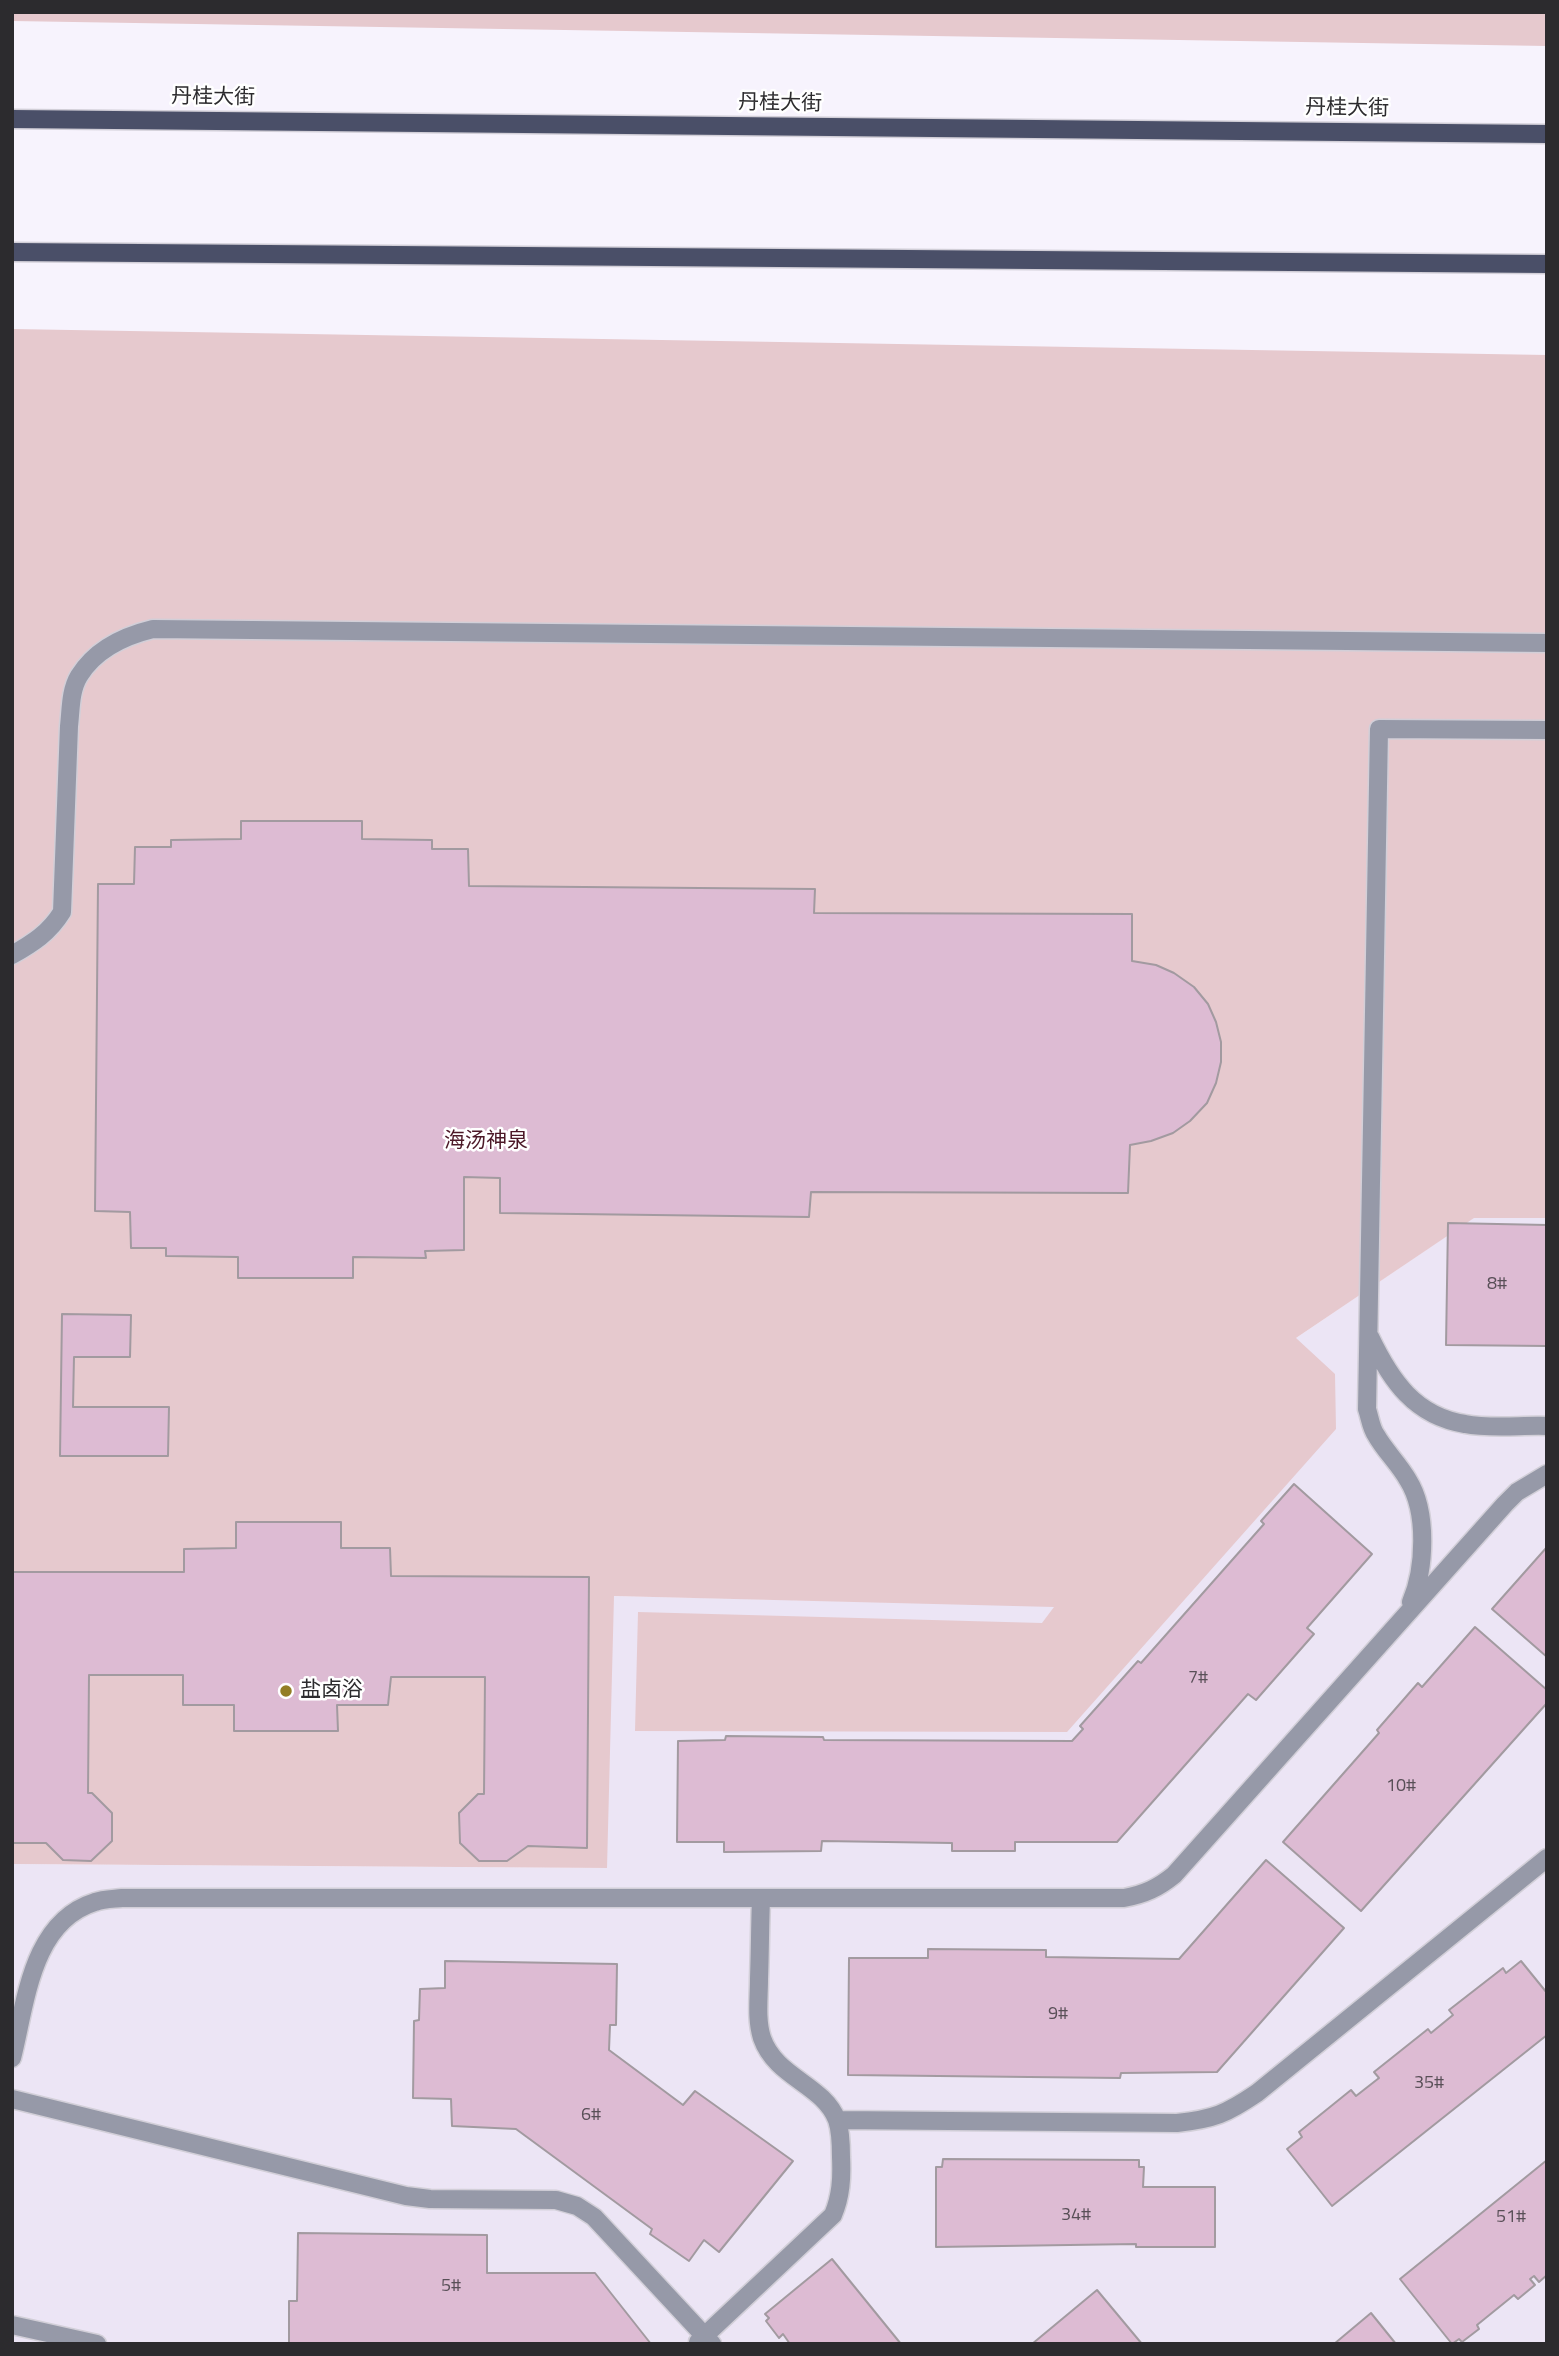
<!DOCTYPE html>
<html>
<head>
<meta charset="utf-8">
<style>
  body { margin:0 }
  #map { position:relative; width:1559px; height:2356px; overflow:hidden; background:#f7f3fd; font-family:"Titillium Web",sans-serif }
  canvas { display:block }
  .frame { position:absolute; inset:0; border:14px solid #2c2b2e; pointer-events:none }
</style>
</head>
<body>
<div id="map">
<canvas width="1559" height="2356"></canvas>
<div class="frame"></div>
</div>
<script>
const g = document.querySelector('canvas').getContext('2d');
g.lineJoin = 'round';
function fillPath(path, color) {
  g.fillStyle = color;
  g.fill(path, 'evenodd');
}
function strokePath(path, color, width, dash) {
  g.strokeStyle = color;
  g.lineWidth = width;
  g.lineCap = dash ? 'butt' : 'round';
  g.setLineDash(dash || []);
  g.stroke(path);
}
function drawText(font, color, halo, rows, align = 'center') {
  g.font = font + ' "Titillium Web","Noto Sans SC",sans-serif';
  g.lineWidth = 5;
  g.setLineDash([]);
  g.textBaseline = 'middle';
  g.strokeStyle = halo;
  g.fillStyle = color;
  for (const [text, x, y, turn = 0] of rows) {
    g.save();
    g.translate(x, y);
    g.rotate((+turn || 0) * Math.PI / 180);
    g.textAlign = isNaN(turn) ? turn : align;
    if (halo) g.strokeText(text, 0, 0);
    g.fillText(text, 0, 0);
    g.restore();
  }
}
fillPath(new Path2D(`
  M1547 1168V2344H12V1864L606 1868 613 1596 1055 1606 1296 1338Z`), '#ece5f5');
fillPath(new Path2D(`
  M12 12H1547V46L12 21Z
  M12 329 1547 355V1218H1474L1296 1338 1335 1374 1336 1429 1067 1732 635 1731 638 1612 1042 1623 1054 1607 614 1596 607 1868 12 1864Z`), '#e6c9ce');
const building = new Path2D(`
  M241 821H362V839L432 840V849H468L469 886 815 889 814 913 1132 914V961L1156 965 1174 973 1194 987 1208 1004 1216 1022 1221 1042V1062L1216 1083 1207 1103 1190 1121 1173 1133 1151 1141 1130 1145 1128 1193 811 1192 809 1217 500 1213V1178L464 1177V1250L425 1251 426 1258 353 1257V1278H238V1257L166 1256V1248H131L130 1212 95 1211 98 884H134L135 847H171V840L241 839Z
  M1448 1223 1547 1225V1346L1446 1345Z
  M62 1314 131 1315 130 1357H74L73 1407H169L168 1456H60Z
  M1294 1484 1372 1554 1307 1628 1314 1634 1256 1700 1248 1694 1117 1842H1015V1851H952V1843L822 1841 821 1851 724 1852V1842H677L678 1741 725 1740 726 1736 823 1737 824 1740 1072 1741 1083 1729 1080 1726 1138 1661 1141 1663 1264 1524 1261 1521Z
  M236 1522H341V1548H390L391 1576 589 1577 587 1848 528 1846 507 1861H479L460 1843 459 1813 478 1794H484L485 1677H391L388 1705H337L338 1731H234V1705H183V1675H89L88 1793H92L112 1813V1841L91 1861 63 1860 46 1843H12V1572H184V1549L236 1548Z
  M1547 1547V1657L1492 1609Z
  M1475 1627 1547 1690V1703L1361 1911 1283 1842 1379 1733 1377 1730 1418 1683 1422 1687Z
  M1266 1860 1344 1928 1217 2072 1121 2073 1120 2078 848 2075 849 1958H928V1949L1046 1950V1957L1179 1959Z
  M445 1961 617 1964 616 2025H610L609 2050 683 2105 695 2091 793 2161 719 2252 704 2240 689 2261 650 2234 652 2229 516 2129 452 2126 451 2099 413 2098 414 2021 419 2020 420 1989 445 1988Z
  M1521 1961 1547 1993V2035L1332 2206 1287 2149 1302 2137 1299 2132 1351 2090 1356 2096 1379 2078 1374 2072 1428 2029 1431 2033 1453 2015 1449 2010 1503 1968 1506 1973Z
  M943 2159 1139 2160V2167H1144L1143 2187H1215V2247H1136V2244L936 2247V2167H942Z
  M1547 2160V2275L1539 2282 1534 2276 1530 2279 1535 2285 1518 2299 1514 2295 1477 2325 1479 2329 1462 2342 1459 2339 1452 2344 1400 2279Z
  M298 2233 487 2235V2273H595L651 2344H289V2301H297Z
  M832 2259 901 2344H790L783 2334 779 2338 766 2321 769 2318 765 2314Z
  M1097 2290 1142 2344H1032Z
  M1371 2313 1396 2344H1334Z`);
fillPath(building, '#ddbbd3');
strokePath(building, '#a29aa0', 2);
const minor = new Path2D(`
  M12 955C33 943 49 933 62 912L69 726C71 710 70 691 79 676 95 650 124 636 153 629L1547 643
  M1370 1337C1391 1381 1415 1416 1465 1424 1490 1429 1522 1425 1547 1426
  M1411 1602C1425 1569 1428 1512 1408 1480 1399 1464 1385 1451 1376 1435 1371 1428 1370 1418 1367 1409L1379 729 1547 730
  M12 2058C26 2003 31 1922 95 1902 103 1899 113 1899 122 1898H1124C1145 1894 1158 1888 1174 1875L1505 1504 1517 1492 1547 1474
  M12 2099 406 2196 430 2199 556 2200 577 2206 594 2217 712 2344
  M837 2120 1177 2123C1214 2119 1226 2114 1257 2093L1547 1858
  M12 2325 97 2344
  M698 2342 833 2215C841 2196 842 2178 841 2157 841 2145 841 2132 837 2120 823 2084 776 2078 762 2038 756 2019 759 1998 759 1979 760 1952 760 1925 761 1898`);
const major = new Path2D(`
  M12 119 1547 134
  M12 252 1547 264`);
strokePath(minor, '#d2cfd8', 21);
strokePath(major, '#d2cfd8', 21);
strokePath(minor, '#9699a8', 18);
strokePath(major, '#4a4f68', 18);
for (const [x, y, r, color] of [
  [286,1691,7,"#937e25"]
]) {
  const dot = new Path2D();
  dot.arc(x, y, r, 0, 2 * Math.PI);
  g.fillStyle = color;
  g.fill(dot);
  strokePath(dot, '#fff', 2.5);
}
drawText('18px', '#584f57', null, [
  ["8#",1497,1285],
  ["7#",1198,1679],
  ["10#",1401,1787],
  ["9#",1058,2015],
  ["35#",1429,2084],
  ["6#",591,2116],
  ["34#",1076,2216],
  ["51#",1511,2218],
  ["5#",451,2287]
]);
drawText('21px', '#2c2b2e', '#fff', [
  ["丹桂大街",213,98,1],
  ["丹桂大街",780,104,1],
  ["丹桂大街",1347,109,1]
]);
drawText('21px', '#4c1827', '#fff', [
  ["海汤神泉",486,1142]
]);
drawText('21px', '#2c2b2e', '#fff', [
  ["盐卤浴",300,1691]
], 'left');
</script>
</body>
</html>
